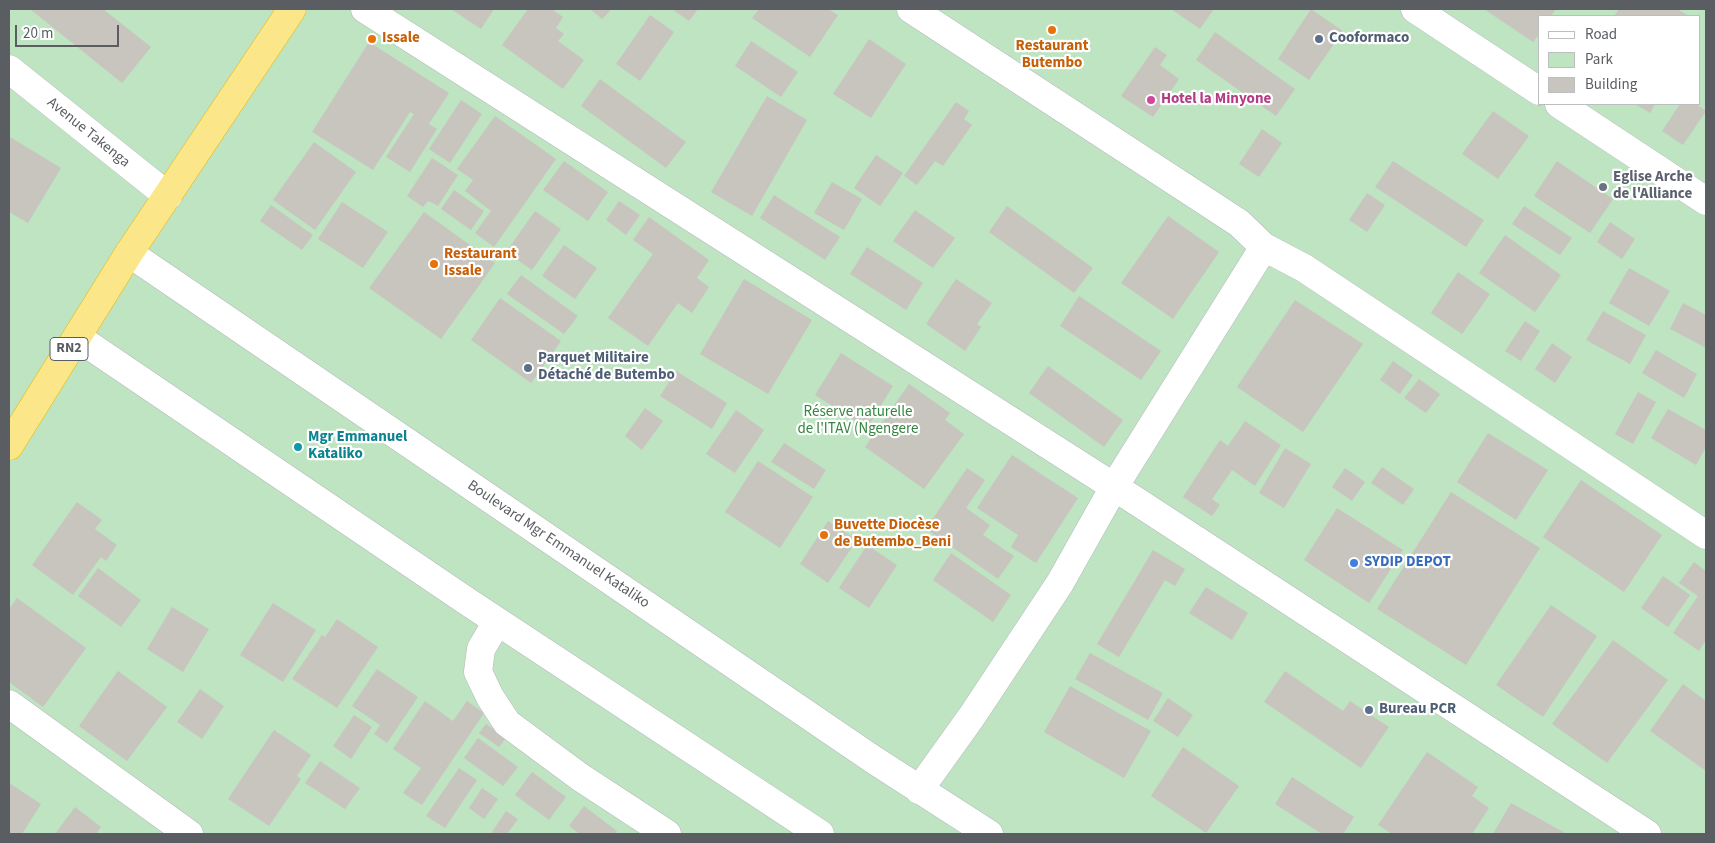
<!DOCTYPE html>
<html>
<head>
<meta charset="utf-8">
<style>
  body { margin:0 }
  #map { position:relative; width:1715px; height:843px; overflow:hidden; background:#edebe1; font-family:"Source Sans 3",sans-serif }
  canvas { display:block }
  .frame { position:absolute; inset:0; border:10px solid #5a5d62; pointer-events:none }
  .legend { position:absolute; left:1538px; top:15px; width:162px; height:90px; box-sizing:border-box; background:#fff; border:1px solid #bdbec0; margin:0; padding:6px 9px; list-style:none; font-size:15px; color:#5a5d62 }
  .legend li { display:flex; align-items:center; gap:10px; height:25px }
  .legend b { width:25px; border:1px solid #bdbec0 }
  .scale { position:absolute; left:15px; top:25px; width:104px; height:22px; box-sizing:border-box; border:2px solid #5a5d62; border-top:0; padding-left:6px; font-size:15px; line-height:18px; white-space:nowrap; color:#5a5d62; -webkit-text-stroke:4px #fff; paint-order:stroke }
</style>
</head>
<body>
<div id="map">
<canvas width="1715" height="843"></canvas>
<div class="frame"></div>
<ul class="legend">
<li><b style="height:6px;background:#fff"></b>Road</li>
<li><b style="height:14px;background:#bee4c1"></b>Park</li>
<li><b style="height:14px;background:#c8c5bf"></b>Building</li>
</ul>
<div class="scale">20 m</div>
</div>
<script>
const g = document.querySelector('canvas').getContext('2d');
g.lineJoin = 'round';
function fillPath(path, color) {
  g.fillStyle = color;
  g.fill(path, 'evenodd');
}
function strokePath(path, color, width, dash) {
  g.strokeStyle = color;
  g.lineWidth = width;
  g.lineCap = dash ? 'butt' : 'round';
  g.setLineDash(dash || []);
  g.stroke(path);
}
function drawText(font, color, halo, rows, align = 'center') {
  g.font = font + ' "Source Sans 3",sans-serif';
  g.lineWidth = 4.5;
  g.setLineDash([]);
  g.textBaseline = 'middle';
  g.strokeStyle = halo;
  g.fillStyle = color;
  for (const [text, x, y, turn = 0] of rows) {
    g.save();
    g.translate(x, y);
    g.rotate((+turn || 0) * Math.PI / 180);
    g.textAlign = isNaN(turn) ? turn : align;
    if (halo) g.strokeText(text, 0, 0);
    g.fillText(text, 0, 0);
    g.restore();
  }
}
fillPath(new Path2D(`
  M9 9H1706V834H9ZM1539 16H1699V104H1539Z`), '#bee4c1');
fillPath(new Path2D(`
  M30 9H103L151 47 122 83Z
  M451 9H494L481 29Z
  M528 9H552L563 17 556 28 564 34 558 41 584 60 563 89 502 45Z
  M590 9H612L602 19Z
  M672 9H698L689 21Z
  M759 9H828L838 15 810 57 752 18Z
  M1171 9H1214L1200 29Z
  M1311 9 1343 31 1309 80 1278 59Z
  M1484 9H1556L1551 16H1539V34L1533 42Z
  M1619 9H1677L1689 16H1614Z
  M650 15 674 32 640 81 616 64Z
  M1215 32 1295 89 1276 116 1196 60Z
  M869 39 906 64 871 118 833 94Z
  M751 41 798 72 781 97 735 66Z
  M369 42 449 93 429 124 437 129 410 172 386 157 414 114 410 112 373 170 312 132Z
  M1155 47 1167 55 1160 65 1179 79 1153 117 1121 96Z
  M600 79 686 142 666 168 581 106Z
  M767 96 807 120 752 216 711 192Z
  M461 100 482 114 450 163 429 149Z
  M956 102 969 111 964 119 972 125 943 166 935 161 917 185 904 176Z
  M1635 104H1655L1650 113Z
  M1680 104H1696L1706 111 1683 145 1662 131Z
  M1493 111 1529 136 1498 179 1462 154Z
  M495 116 556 159 494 247 475 233 491 211 465 191 473 180 457 169Z
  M1262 129 1282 143 1259 177 1239 164Z
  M10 137 61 168 28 223 9 212Z
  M314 142 356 172 315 230 273 200Z
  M876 155 903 173 880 206 854 188Z
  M432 158 458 175 438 206 428 201 423 207 407 196Z
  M564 161 608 192 588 221 543 190Z
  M1393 161 1484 220 1466 247 1375 187Z
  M1557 161 1613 199 1590 233 1534 196Z
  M832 182 862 199 844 230 814 213Z
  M454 190 484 211 471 230 441 209Z
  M1367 193 1385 205 1367 232 1349 220Z
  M774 195 840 237 825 260 760 218Z
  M619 201 640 215 626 235 606 220Z
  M342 202 388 232 363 268 318 239Z
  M271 205 313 235 302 250 260 221Z
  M1007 206 1093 268 1074 293 989 232Z
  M1524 206 1572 238 1560 255 1512 224Z
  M915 210 955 238 933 268 893 241Z
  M535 211 561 229 532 270 506 252Z
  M424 212 495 263 441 339 369 288Z
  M1168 216 1219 252 1173 319 1121 283Z
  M649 217 709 260 697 278 709 287 692 313 678 303 648 346 608 318 653 254 633 240Z
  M1610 222 1635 239 1622 259 1597 242Z
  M1505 235 1561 275 1535 312 1479 273Z
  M564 245 597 268 575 299 542 276Z
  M867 247 923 283 906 310 850 274Z
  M1629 268 1670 291 1649 326 1609 303Z
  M1458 272 1490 294 1462 334 1431 313Z
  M521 275 578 316 564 334 507 294Z
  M744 279 812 320 768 394 700 354Z
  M956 279 992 303 977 324 981 327 965 351 926 324Z
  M1079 296 1161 351 1141 380 1060 326Z
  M500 298 561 341 531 383 471 340Z
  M1295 300 1363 344 1303 432 1237 387Z
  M1683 303 1706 315V348L1670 329Z
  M1603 311 1646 335 1630 364 1586 340Z
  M1525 321 1540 331 1521 361 1505 351Z
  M1552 343 1572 357 1555 383 1535 369Z
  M1656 350 1697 374 1684 398 1642 373Z
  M841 353 893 386 867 428 815 395Z
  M1393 361 1413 375 1400 394 1380 380Z
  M1048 366 1123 420 1104 447 1029 393Z
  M676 371 727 403 712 429 660 396Z
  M1419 379 1440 394 1426 413 1404 398Z
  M909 384 950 413 945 420 964 434 924 489 865 447Z
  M1638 392 1656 402 1633 444 1615 434Z
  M645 408 663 421 642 450 625 436Z
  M1668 409 1706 430V447L1696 465 1651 438Z
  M736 410 764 430 735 473 706 454Z
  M1245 421 1281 445 1255 486 1232 470 1212 499 1220 505 1212 516 1183 497 1220 440 1228 446Z
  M1488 433 1548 470 1516 520 1457 482Z
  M784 443 826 470 814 489 771 462Z
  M1285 448 1311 464 1284 508 1259 493Z
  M1012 455 1078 498 1036 563 1011 547 1018 535 977 508Z
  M758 461 813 497 780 548 725 512Z
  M1382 467 1414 489 1403 505 1371 483Z
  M967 468 985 480 966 508 990 525 983 535 1014 556 998 579 926 529Z
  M1345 468 1365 482 1352 501 1332 487Z
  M1581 480 1662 535 1624 592 1543 537Z
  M1451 492 1540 548 1466 665 1377 609Z
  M77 502 102 520 95 529 117 545 106 561 101 557 73 595 32 565Z
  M1337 508 1403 550 1369 603 1304 560Z
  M828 521 857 540 828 583 800 564Z
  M867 545 897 565 869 608 839 588Z
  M1153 550 1185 569 1175 586 1165 580 1119 657 1097 644Z
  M951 553 1011 595 993 622 933 580Z
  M1694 562 1706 571V640L1699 651 1673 633 1698 596 1679 583Z
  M98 568 141 600 121 627 78 596Z
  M1663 576 1690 595 1668 627 1641 608Z
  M1206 587 1248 613 1232 640 1189 613Z
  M17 598 86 648 43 707 9 682V609Z
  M273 603 316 630 283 682 240 655Z
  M1551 605 1597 636 1543 717 1496 685Z
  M172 607 209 629 183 672 147 649Z
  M337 619 378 647 337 708 292 679 322 635 325 637Z
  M1613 640 1668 680 1607 763 1552 724Z
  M1090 653 1163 693 1148 720 1075 679Z
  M377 669 418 697 387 743 374 734 380 725 352 706Z
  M118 671 167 707 127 761 79 726Z
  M1285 671 1343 711 1350 701 1389 727 1361 768 1264 702Z
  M1683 684 1706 701V771L1650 731Z
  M1070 686 1151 731 1124 778 1044 732Z
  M200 689 224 706 202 739 177 722Z
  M1168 698 1193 715 1178 737 1153 721Z
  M425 701 453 721 467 701 484 713 422 805 403 793 421 768 393 749Z
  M354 715 372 727 351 759 333 746Z
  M486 724 506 738 499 747 479 733Z
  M274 730 311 755 297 776 301 779 269 826 228 799Z
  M478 738 518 767 503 786 464 758Z
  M1183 747 1239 786 1206 833 1151 796Z
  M1427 752 1478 787 1472 796 1489 808 1472 834H1392L1378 825Z
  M320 761 360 788 345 809 305 783Z
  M459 768 477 780 445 828 426 816Z
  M532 772 566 797 549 820 515 795Z
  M1292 777 1354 817 1343 834H1322L1275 804Z
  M9 783 41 804 22 834H9Z
  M482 788 498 799 484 819 469 808Z
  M1511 803 1567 834H1493Z
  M584 806 617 831 615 834H580L569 826Z
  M75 807 101 827 96 834H55Z
  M506 811 518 819 507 834H495L492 832Z`), '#c8c5bf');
const minor = new Path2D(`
  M365 9 1130 497 1647 834
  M911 9 1239 223 1264 247 1304 268 1706 535
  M1415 9 1539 91
  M9 69 168 196
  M1559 104 1706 201
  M129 253 874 760 989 834
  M77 337 468 602 820 834
  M497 622 481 649 478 672 490 697 507 723 580 777 667 834
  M9 704 189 834
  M919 790 972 716 1060 583 1114 487 1264 247`);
const highway = new Path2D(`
  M9 446 129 253 292 9`);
strokePath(minor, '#b7b9be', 29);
strokePath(highway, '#eab504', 29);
strokePath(minor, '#fff', 28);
strokePath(highway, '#fbe78a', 28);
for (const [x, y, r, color] of [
  [1052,30,5,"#e8710a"],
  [372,39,5,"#e8710a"],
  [1319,39,5,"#5c6f8a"],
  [1151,100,5,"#d1479c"],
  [1603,187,5,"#6b7280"],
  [434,264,5,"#e8710a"],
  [528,368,5,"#5c6f8a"],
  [298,447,5,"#0f9aa8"],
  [824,535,5,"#e8710a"],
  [1354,563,5,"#3f7fe0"],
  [1369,710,5,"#5c6f8a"]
]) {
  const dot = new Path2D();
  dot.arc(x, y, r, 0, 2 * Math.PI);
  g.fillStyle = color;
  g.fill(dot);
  strokePath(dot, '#fff', 2);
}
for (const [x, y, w] of [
  [69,349,38]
]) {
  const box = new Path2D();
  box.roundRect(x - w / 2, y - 11.5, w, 23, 4);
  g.fillStyle = '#fff';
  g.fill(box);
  strokePath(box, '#5a5d62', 1);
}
drawText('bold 14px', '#5a5d62', null, [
  ["RN2",69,349]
]);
drawText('bold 15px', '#c56008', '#fff', [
  ["Issale",382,39],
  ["Restaurant",1052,47,"center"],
  ["Butembo",1052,64,"center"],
  ["Restaurant",444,255],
  ["Issale",444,272],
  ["Buvette Diocèse",834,526],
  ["de Butembo_Beni",834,543]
], 'left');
drawText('bold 15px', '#4e5e75', '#fff', [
  ["Cooformaco",1329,39],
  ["Parquet Militaire",538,359],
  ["Détaché de Butembo",538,376],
  ["Bureau PCR",1379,710]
], 'left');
drawText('bold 15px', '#b23c85', '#fff', [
  ["Hotel la Minyone",1161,100]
], 'left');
drawText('15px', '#5a5d62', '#fff', [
  ["Avenue Takenga",88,133,39],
  ["Boulevard Mgr Emmanuel Kataliko",558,545,34]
]);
drawText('bold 15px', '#5b616d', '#fff', [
  ["Eglise Arche",1613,178],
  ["de l'Alliance",1613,195]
], 'left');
drawText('15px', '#368540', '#fff', [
  ["Réserve naturelle",858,413],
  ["de l'ITAV (Ngengere",858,430]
]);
drawText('bold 15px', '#0d838f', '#fff', [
  ["Mgr Emmanuel",308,438],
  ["Kataliko",308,455]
], 'left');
drawText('bold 15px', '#366cbe', '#fff', [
  ["SYDIP DEPOT",1364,563]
], 'left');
</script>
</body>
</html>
